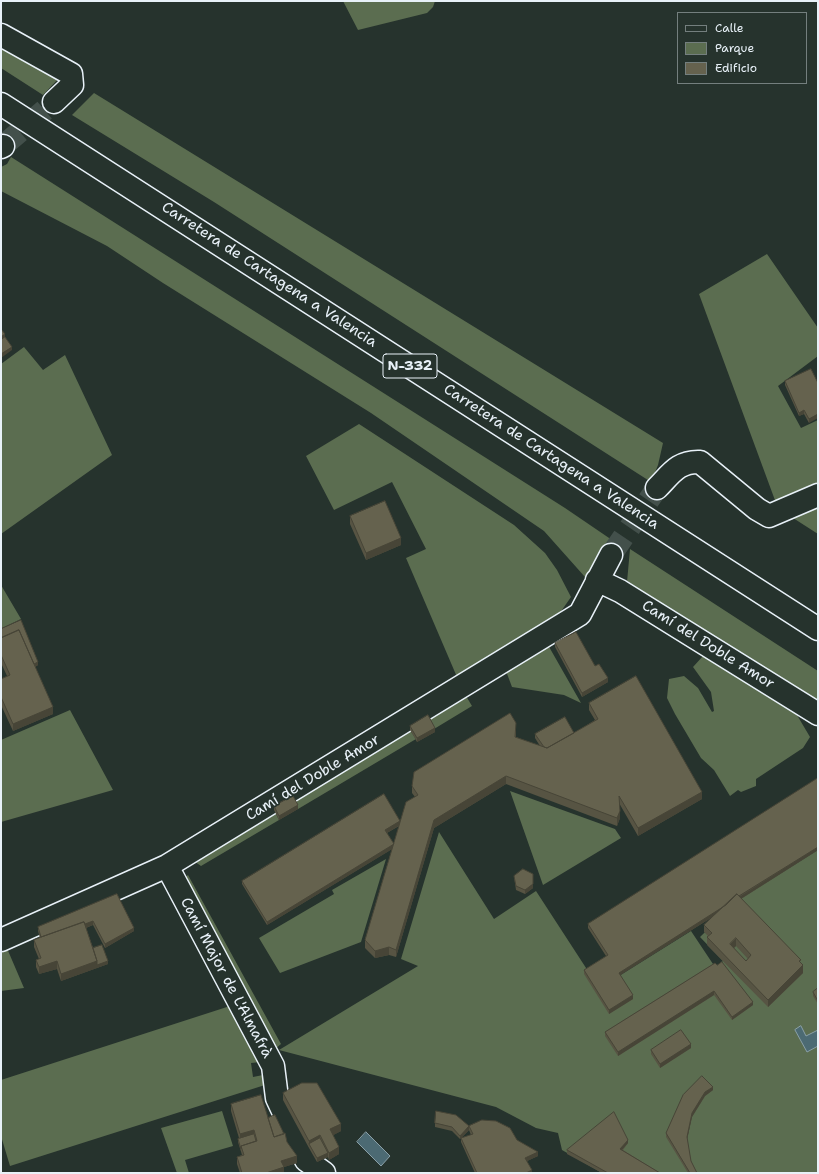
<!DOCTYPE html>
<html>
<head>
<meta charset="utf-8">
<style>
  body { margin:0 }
  #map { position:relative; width:819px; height:1174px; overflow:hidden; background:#26332d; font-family:"Shantell Sans",sans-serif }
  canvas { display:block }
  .frame { position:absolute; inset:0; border:2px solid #e8f1f8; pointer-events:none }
  .legend { position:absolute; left:677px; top:12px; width:130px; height:72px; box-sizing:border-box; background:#26332d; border:1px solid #747f7e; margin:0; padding:5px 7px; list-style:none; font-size:12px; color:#e8f1f8 }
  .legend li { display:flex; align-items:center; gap:8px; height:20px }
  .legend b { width:20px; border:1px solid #747f7e }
</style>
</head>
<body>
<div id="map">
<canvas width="819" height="1174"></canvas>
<div class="frame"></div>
<ul class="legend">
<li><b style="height:5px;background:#26332d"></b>Calle</li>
<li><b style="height:11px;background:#5b6d50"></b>Parque</li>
<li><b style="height:11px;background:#65624e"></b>Edificio</li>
</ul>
</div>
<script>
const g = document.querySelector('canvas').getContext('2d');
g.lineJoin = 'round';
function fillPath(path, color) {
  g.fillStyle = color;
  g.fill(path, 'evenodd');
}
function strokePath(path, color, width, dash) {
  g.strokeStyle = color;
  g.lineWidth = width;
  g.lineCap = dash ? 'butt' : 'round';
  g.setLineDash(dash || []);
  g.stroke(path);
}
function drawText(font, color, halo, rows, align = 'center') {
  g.font = font + ' "Shantell Sans",sans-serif';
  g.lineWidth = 3.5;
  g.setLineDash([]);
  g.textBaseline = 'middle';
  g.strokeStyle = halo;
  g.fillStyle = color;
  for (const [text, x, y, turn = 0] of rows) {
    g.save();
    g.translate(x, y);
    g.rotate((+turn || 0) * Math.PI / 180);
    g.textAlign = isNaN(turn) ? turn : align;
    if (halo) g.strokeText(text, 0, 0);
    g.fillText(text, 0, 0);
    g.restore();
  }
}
fillPath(new Path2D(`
  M343 1H435L433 7 427 13 358 30Z
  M1 44 60 77 43 95 1 68Z
  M94 93 663 443 658 465 651 482 214 202 72 115Z
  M11 157 565 508 612 540 585 577 544 531 371 413 163 283 107 246 1 191V167L7 164Z
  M767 254 818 328V356L778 386 801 428 818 420V487L776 503 699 294Z
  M24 347 43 370 65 355 112 455 1 534V364Z
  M359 424 514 525 545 553 557 570 571 597 557 617 457 677 406 558 426 549 392 482 334 510 306 456Z
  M818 504V534L790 516Z
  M630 549 818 671V701L705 633 627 582Z
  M1 585 21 619 1 629Z
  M548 645 581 703 564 695 512 687 506 671Z
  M703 656 794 710 810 737 803 748 756 779V786L741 792 738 790 730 796 714 770 701 758 675 714 667 698 669 679 684 676 698 688 712 712 714 711 711 692 693 667Z
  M466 696 472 706 434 729 428 719Z
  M70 710 113 790 1 822V740Z
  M410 730 416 739 298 809 293 799Z
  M510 791 615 829 621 838 543 885Z
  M274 810 279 820 201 866 191 859Z
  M439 832 494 919 536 891 588 971 619 976 691 931 715 967 723 961 700 937 737 901 818 850V1173H602L562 1150 558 1133 536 1128 496 1107 279 1050 418 966 401 959Z
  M386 859 361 942 280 973 259 938 334 894 332 890Z
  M188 875 281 1044 275 1049 182 880Z
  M6 946 24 988 1 991V948Z
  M230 1006 261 1062 251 1063 253 1077 263 1075 265 1085 10 1166 1 1136V1080Z
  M222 1111 233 1146 185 1160 189 1173H177L161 1128Z`), '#5b6d50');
const water = new Path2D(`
  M801 1026 806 1036 818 1030V1046L807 1052 795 1030Z
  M366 1132 390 1156 381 1166 357 1142Z`);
fillPath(water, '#4c6a73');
strokePath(water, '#8aa0a8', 1);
strokePath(new Path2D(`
  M3 146 54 102
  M611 555 657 488`), '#43504b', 22, [22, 11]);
const minor = new Path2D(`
  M1 35 71 74 72 85 54 102
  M1 147 3 146
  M657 488C671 474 678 461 700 462L757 509 769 516 818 495
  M597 580 620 591 818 714
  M167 866 273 1066 277 1098 306 1160 324 1173
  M1 940 167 866 580 614 611 555`);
const highway = new Path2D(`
  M1 104 818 629`);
strokePath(minor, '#e8f1f8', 25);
strokePath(highway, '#e8f1f8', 25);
strokePath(minor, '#26332d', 22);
strokePath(highway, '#26332d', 22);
fillPath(new Path2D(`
  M811 369 809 423 804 414 799 416 785 385V381Z
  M350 516 401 545 366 560 350 524Z
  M1 629 38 665 35 667 53 714 13 731 1 705V679L7 676 1 663Z
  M555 643 595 666 608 682 582 697 555 647Z
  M589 703 702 799 638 836 619 803 620 818 617 826 506 784 434 828 396 957 389 955 375 958 365 948V940L392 849 267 925 242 884V881L400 821 415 797 412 793V786L516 730V737L540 746 535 738V734L574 733 595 720 589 710ZM399 826 394 844 387 833Z
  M410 726 435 732 417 742 410 730Z
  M818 778V850L741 899 801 963 803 973 768 1007 707 945V937L708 936 704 932V925L714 916 620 975 633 999 609 1014 584 974V970L606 956 588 928V924ZM736 946 748 959 746 961 733 948Z
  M274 806 298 809 279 820 274 810Z
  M514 876 533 888 525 894 516 890Z
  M117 894 134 931 105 948 93 925 86 928 93 948 108 964 61 981 57 969 39 974 36 967V960L39 959 34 947V940L40 938 38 931V927Z
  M715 963 753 1005 732 1020 714 995 618 1056 605 1036V1032Z
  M818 988V1004L813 996V992Z
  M691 1048 660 1068 651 1054V1050Z
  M713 1087V1090L705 1096 692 1117 687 1139 691 1161 697 1173H688L666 1137V1133Z
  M283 1093 341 1131 333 1135 339 1154 329 1160 328 1157 317 1162 309 1148 283 1100Z
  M231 1104 268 1118 287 1142 297 1163 284 1167V1173H240L237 1164V1157L242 1155 238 1142V1139L239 1138 231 1111Z
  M435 1123 469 1130 460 1139 452 1131 435 1127Z
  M469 1126 517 1140 538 1156 527 1161 532 1173H475L461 1142V1138L471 1135 469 1130Z
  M628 1143 623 1150 660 1173H602L567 1154V1150Z`), '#575443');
fillPath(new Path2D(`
  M5 334V341L1 344V337Z
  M12 347V350L1 358V354Z
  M804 410V414L799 416V413Z
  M818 414V418L809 423V419Z
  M401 538V545L366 560V553Z
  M38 662V665L33 668V664Z
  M608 678V682L582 697V693Z
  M53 707V714L13 731V724Z
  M435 728V732L417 742V738Z
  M506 776V784L434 828 396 957V950L434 820Z
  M702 792V799L638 836V828Z
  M298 805V809L279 820V816Z
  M620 811V818L617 826V818Z
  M400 821V825L385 834V830Z
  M394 844V848L267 925V922Z
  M818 847V850L619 976V973Z
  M533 884V888L525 894V890Z
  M93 921V925L42 944V941Z
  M134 928V931L105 948V944Z
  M736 938V946L730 952V944Z
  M389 947V955L375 958V951Z
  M57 961V969L39 974V967Z
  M97 961H108V964L61 981V974Z
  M803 965V973L768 1007V1000Z
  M714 991V995L618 1056V1052Z
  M633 995V999L609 1014V1010Z
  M753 1002V1005L732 1020V1017Z
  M691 1044V1048L660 1068V1064Z
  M713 1087V1090L705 1096 692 1117 687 1140V1137L692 1113 705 1092Z
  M341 1124V1131L330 1137V1129Z
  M469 1126V1130L460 1139V1136Z
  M254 1130V1137L240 1142V1134Z
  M320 1135V1142L309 1144V1141Z
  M628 1140V1143L620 1152V1149Z
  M339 1147V1154L329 1160V1153Z
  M538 1152V1156L525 1162V1158Z
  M328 1153V1157L317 1162V1158Z
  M297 1156V1163L284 1167V1173H266L281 1161Z
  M532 1170V1173H526Z`), '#474537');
const building = new Path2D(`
  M1 329 5 334 1 337Z
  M5 337 12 347 1 354V340Z
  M811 369 818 383V414L809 419 804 410 799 413 785 381Z
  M385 501 401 538 366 553 350 516Z
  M21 620 38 662 34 664 19 630 1 638V629Z
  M19 630 53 707 13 724 1 697V679L10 675 1 655V638Z
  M576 632 595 666 599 664 608 678 582 693 555 643Z
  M636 676 702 792 638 828 619 796 620 811 617 818 506 776 434 820 396 950 389 947 375 951 365 940 406 802 418 795 412 786 414 772 510 713 516 723 515 737 547 748 598 719 589 703Z
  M428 715 435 728 417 738 410 726Z
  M565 717 574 733 547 748 544 747 535 734Z
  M818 778V847L739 896 737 894 726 905 619 973 633 995 609 1010 584 970 608 955 588 924Z
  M384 794 400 821 385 830 394 844 267 922 242 881Z
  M293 796 298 805 279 816 274 806Z
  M523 869 533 874V884L525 890 516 886 514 876Z
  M117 894 134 928 105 944 93 921 85 924 84 922 41 937 38 927Z
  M737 894 801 960 799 961 803 965 768 1000 707 937 712 933 704 925ZM736 938 751 955 746 961 730 944Z
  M84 922 97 961 61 974 57 961 39 967 36 960 41 958 34 940Z
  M102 945 108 961 97 965V961L93 948Z
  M722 962 753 1002 732 1017 714 991 618 1052 605 1032 715 963 717 965Z
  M818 988V1001L813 992Z
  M681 1030 691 1044 660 1064 651 1050Z
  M702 1076 713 1087 705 1092 692 1113 687 1137 691 1161 697 1173H690L666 1133 683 1095Z
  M302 1083H317L341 1124 330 1129 339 1147 329 1153 320 1135 309 1141 283 1093Z
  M261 1095 274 1137 285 1133 287 1142 297 1156 281 1161 284 1167 266 1173H242L237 1157 244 1155 241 1146 257 1141 254 1130 240 1134 231 1104Z
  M436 1111 456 1115 469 1126 460 1136 452 1127 435 1123Z
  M614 1112 628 1140 620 1149 660 1173H608L567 1150Z
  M275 1115 284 1134 274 1137 268 1118Z
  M482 1120 496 1121 510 1128 517 1140 538 1152 525 1158 532 1170 526 1173H477L461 1138 473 1134 469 1126Z
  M254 1134 256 1141 241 1146V1149L238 1139Z
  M320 1138 328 1153 317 1158 309 1144Z`);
fillPath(building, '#65624e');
strokePath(building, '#474537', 1);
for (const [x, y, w] of [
  [410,366,54]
]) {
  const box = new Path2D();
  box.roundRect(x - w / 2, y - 12, w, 24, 3);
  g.fillStyle = '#26332d';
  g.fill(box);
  strokePath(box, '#e8f1f8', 1);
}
drawText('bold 14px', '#e8f1f8', null, [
  ["N-332",410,366]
]);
drawText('15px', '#e8f1f8', '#26332d', [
  ["Carretera de Cartagena a Valencia",269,275,33],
  ["Carretera de Cartagena a Valencia",551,457,33],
  ["Camí del Doble Amor",708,645,32],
  ["Camí del Doble Amor",313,778,-31],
  ["Camí Major de L'Almafrà",226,978,62]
]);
</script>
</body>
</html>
